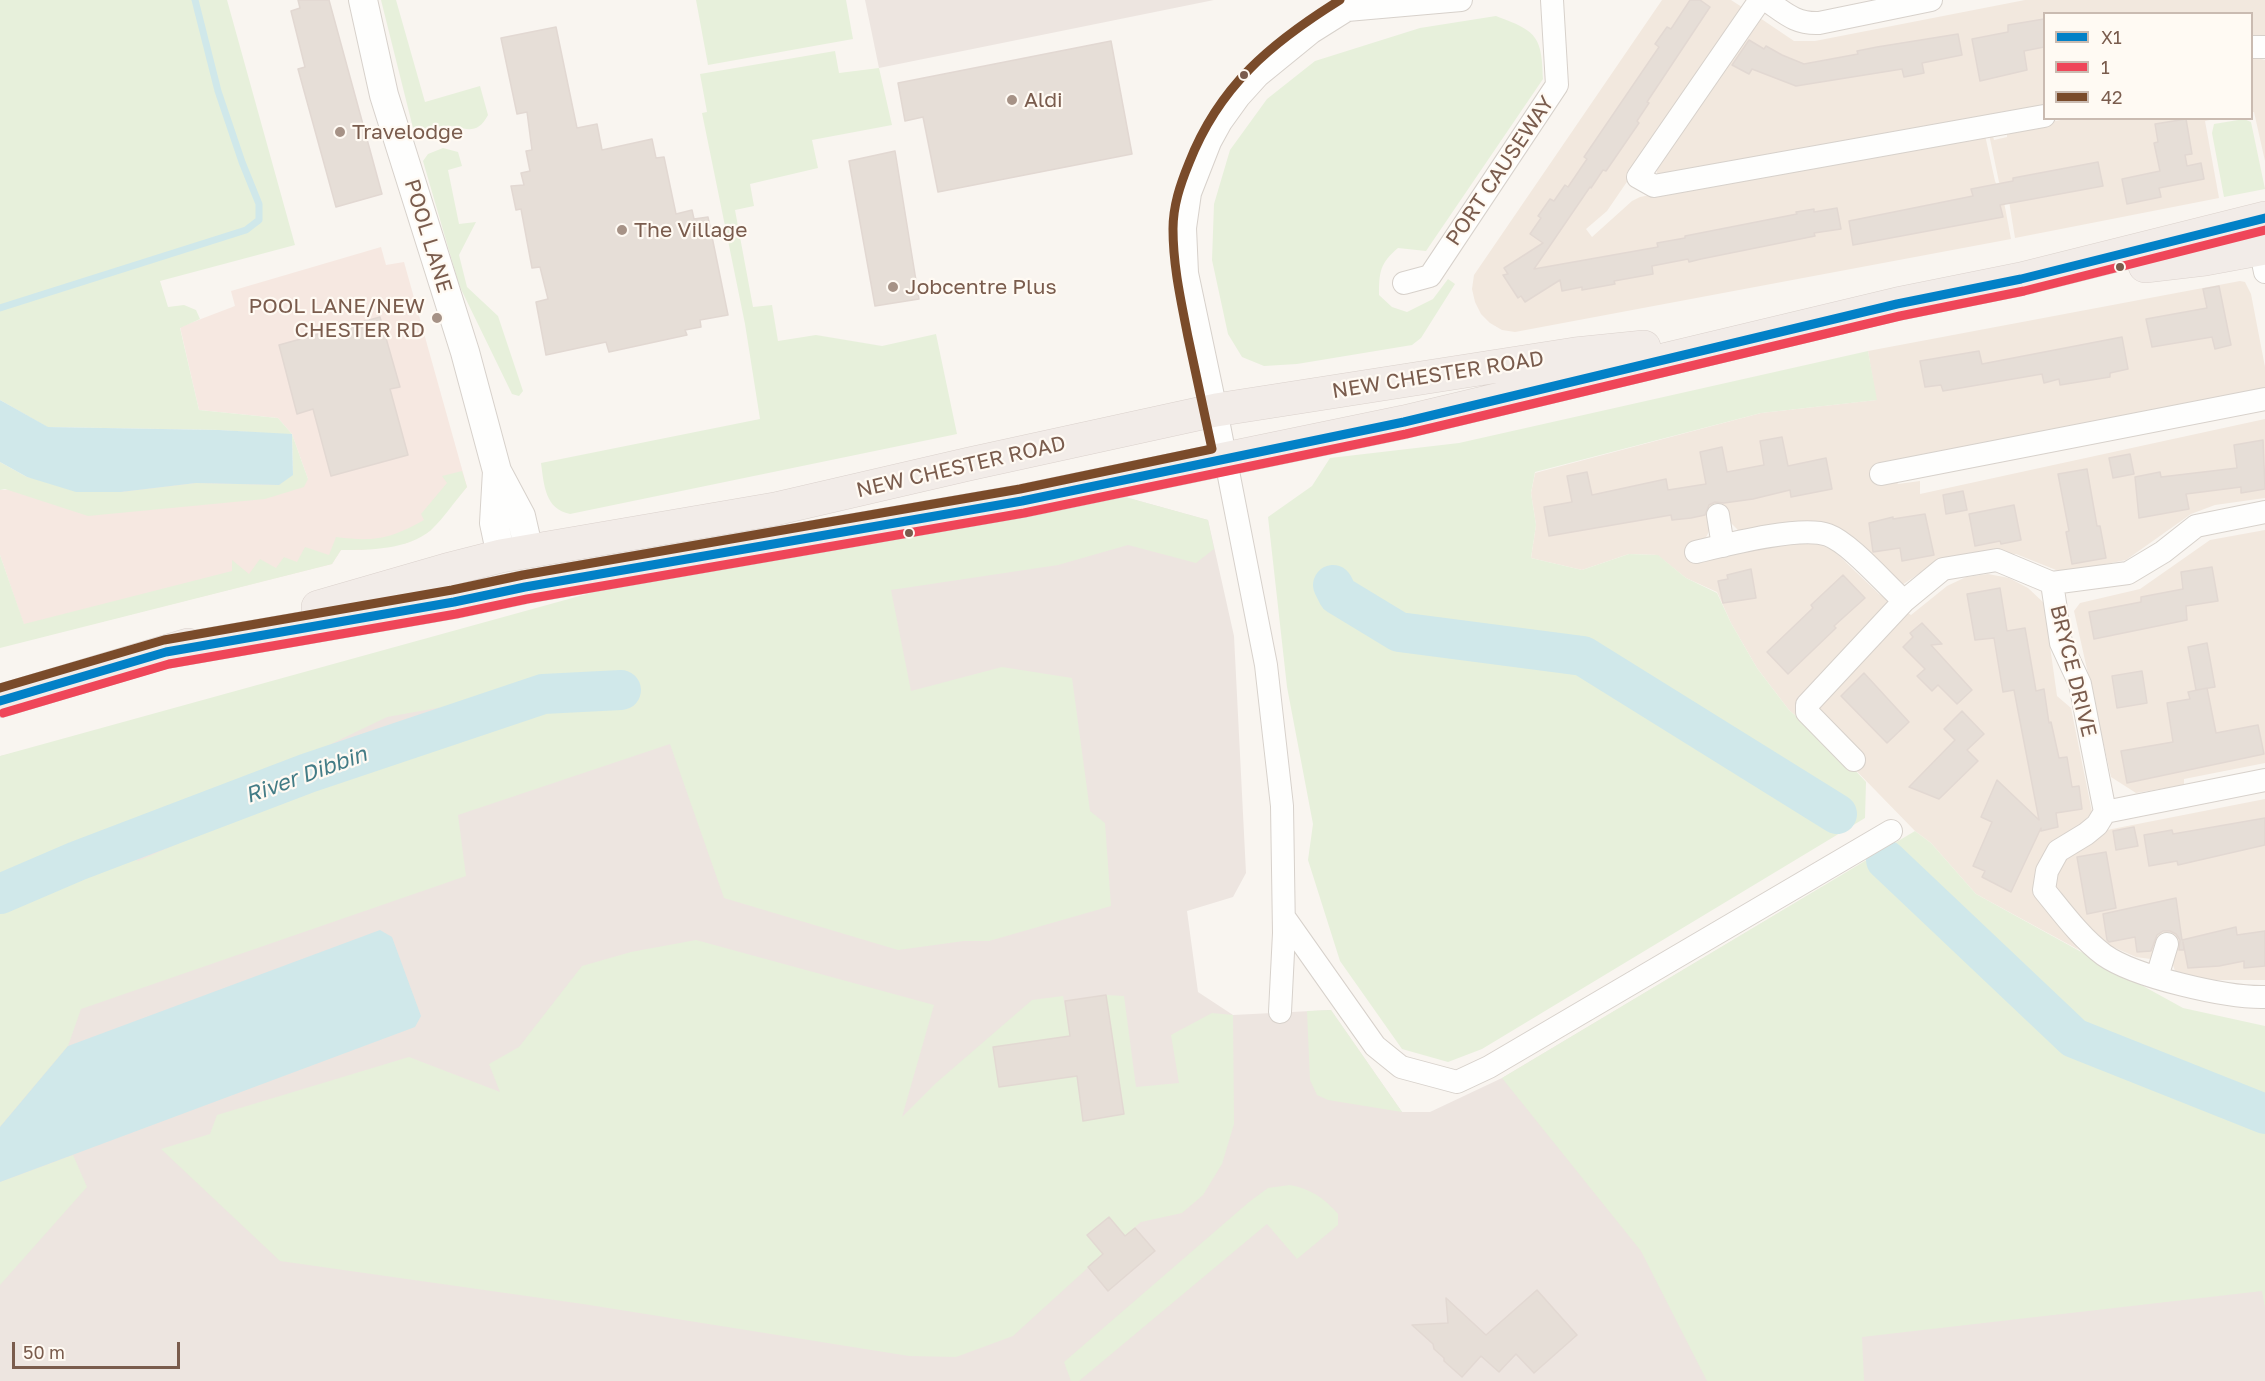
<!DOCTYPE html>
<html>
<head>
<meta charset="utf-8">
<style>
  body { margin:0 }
  #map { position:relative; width:2265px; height:1381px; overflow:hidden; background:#f9f5f0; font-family:"Golos Text",sans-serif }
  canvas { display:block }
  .legend { position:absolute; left:2043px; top:12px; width:210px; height:108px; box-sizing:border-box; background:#fffaf3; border:2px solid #cabbb1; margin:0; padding:8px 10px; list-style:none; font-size:18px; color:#7a5c4d }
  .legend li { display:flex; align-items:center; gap:12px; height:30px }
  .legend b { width:30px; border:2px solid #cabbb1 }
  .scale { position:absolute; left:12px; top:1342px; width:168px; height:27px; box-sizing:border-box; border:3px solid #7a5c4d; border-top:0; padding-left:8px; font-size:18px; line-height:21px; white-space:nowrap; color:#7a5c4d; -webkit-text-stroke:4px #fffaf3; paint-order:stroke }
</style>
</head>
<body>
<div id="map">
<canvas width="2265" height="1381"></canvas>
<ul class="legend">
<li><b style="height:8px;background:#0281c7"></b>X1</li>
<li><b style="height:8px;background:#ef4659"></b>1</li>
<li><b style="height:8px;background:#7a4b2a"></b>42</li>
</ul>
<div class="scale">50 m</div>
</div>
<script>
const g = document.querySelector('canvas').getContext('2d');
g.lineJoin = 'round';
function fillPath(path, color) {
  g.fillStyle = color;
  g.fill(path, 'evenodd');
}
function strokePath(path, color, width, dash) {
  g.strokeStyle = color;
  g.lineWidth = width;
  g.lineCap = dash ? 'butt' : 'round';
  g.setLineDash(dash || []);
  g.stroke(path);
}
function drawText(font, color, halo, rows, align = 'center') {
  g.font = font + ' "Golos Text",sans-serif';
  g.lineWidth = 4.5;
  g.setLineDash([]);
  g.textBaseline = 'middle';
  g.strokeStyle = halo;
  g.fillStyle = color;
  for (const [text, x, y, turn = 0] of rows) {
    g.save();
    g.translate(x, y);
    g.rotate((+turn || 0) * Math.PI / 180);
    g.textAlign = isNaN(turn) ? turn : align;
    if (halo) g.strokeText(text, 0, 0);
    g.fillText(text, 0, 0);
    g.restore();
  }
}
fillPath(new Path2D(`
  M1662 0H1731L1745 9 1607 211 1586 229 1592 237 1632 201 1640 197 1746 176 1985 135 1995 181 2004 202 2011 239 1515 332 1502 330 1490 323 1481 314 1475 302 1472 289 1474 275Z
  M2025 0H2265V37L2252 40V14H2044V107L1660 177 1657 173 1656 169 1757 16 1794 41H1815Z
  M2252 56 2265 60V161L2254 112H2252Z
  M2066 119H2214L2205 121 2219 198 2015 238 2009 201 1999 182 1989 134 1992 133 1994 140 2007 137V130Z
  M2240 281 2245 282 2251 294 2265 367V388L1888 461 1898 484 1920 481V494L2265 419V498L2215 505 2191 514 2126 560 2076 570H2056L2016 554 1973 552 1932 565 1902 585 1846 533 1739 531 1731 523 1728 509 1710 511 1711 527 1694 562 1808 540 1833 550 1879 594 1911 615 1947 586 1966 577 1988 574 2009 578 2028 588 2044 603 2057 696 2071 708 2092 812 2078 829 2039 897 2079 950 1976 894 1931 843 1915 831 1840 754 1789 710 1757 668 1731 623 1717 592 1686 578 1657 555 1629 554 1582 570 1531 558 1536 525 1531 493 1535 473 1761 413 1876 400 1868 351Z
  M2265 530V763L2184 779V785L2136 793 2111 777 2074 611 2080 603 2140 589 2210 540Z
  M2265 799V980H2211L2188 977 2175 971 2172 962 2136 957 2104 943 2057 894 2055 877 2062 861 2102 831Z`), '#f2e8de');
fillPath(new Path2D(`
  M381 247 386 265 404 262 467 487 430 531 407 543 361 550H341L332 564 29 640 0 555V490L308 479 292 434 278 418 199 410 180 327 235 306 231 291Z`), '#f6e8e1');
fillPath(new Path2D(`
  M865 0H1214L879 68Z
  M1125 497 1208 520 1234 636 1246 873 1233 897 1187 911 1198 992 1233 1015 1331 1010 1402 1112H1430L1502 1078 1822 887 2265 1206V1381H0V756Z`), '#ede5e0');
fillPath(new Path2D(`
  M0 0H227L295 245 160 281 168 307 184 305 196 310 200 319 180 328 199 410 278 418 292 434 308 479 304 487 265 499 88 516 5 489 0 490V462L27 477 121 492 196 483 279 485 293 474 292 435 219 430 47 427 0 400Z
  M381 0H396L425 102 480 86 488 115C475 140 461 124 442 126 428 128 429 131 413 128Z
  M696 0H846L853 39 708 65Z
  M1496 16C1536 31 1542 35 1543 79L1426 251 1398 248C1380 263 1379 272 1379 295L1392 307 1407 312 1433 299 1448 279 1455 284 1421 338 1412 345 1297 364 1264 366 1242 357 1228 334 1212 260 1214 204 1230 150 1267 99 1315 61 1420 28Z
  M835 51 839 73 879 68 892 125 812 140 818 168 750 184 754 206 735 210 753 307 772 305 778 341 816 335 882 346 936 334 957 434 570 514C545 509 544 485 541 463L760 419 745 324 702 113 707 112 700 74Z
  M2244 119 2251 122 2265 189 2224 197 2212 133 2214 124Z
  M443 148 458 152 462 166 448 170 459 224 476 222 459 255 467 287 498 316 523 391 519 396 512 394 459 285 423 161 428 154Z
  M1868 351 1877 400 1761 413 1535 472 1531 493 1536 525 1531 558 1582 570 1629 554 1658 555 1686 578 1717 593 1731 623 1757 668 1789 710 1840 754 1866 782 1865 818 1482 1049 1448 1062 1402 1049 1340 961 1308 860 1313 824 1287 687 1268 517 1312 486 1330 458 1459 443Z
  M462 471 467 487C455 501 444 518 431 530 408 550 369 550 341 550L332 564 0 648V555L24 624 232 571V560L249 574 260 559 276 568 284 557 297 562 305 547 329 555 336 537C375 542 390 539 424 520L421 514 447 483 442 476Z
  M1125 497 1208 520 1214 549 1196 563 1128 545 1058 565 891 590 911 691 1002 667 1072 678 1090 811 1105 823 1111 906 989 941H964L898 950 724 898 670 744 458 815 466 876 81 1009 68 1046 0 1127V907L130 856 138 861 314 784 533 709 620 700 580 674 493 698 387 717 283 767 79 842 0 878V756L623 584Z
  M1915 831 1931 843 1976 894 2183 1008 2265 1026V1308L2262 1291 1862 1337 1864 1381H1707L1641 1251 1502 1078Z
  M696 940 934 1005 902 1117 936 1083 1032 1000 1063 996 1073 1049 1054 1038 994 1047 999 1087 1058 1078 1076 1070 1084 1120 1124 1114 1106 995 1124 996 1136 1087 1179 1083 1171 1035 1212 1013 1233 1015 1234 1124 1222 1164 1203 1195 1182 1213 1141 1222 1125 1236 1108 1217 1087 1235 1103 1254 1013 1336 956 1357 909 1356 583 1304 280 1261 161 1149 210 1134 217 1115 409 1057 500 1092 489 1064 519 1047 582 966 631 952Z
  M1331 1010 1402 1112 1328 1100 1317 1095 1310 1080 1307 1011Z
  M73 1155 87 1187 0 1285V1182Z
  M1290 1185C1311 1189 1324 1198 1338 1214V1225L1297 1259 1267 1224 1079 1381H1071L1064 1362 1249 1202 1268 1188Z`), '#e7f0db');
fillPath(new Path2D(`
  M0 400 48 427 219 430 292 434 293 475 279 485 196 483 121 492H76L27 477 0 462Z
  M380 930 392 937 421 1016 415 1027 0 1182V1127L68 1046Z`), '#d0e8ea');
strokePath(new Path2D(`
  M0 308 246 230 259 220V204L242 162 218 91 195 0`), '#d0e8ea', 7);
strokePath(new Path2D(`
  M1333 585 1338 595 1399 632 1583 656 1837 814
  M1886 860 2074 1038 2265 1114
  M0 894 77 861 308 773 543 694 621 690`), '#d0e8ea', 40);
const building = new Path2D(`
  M298 0H329L382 194 336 207 298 69 305 67 291 11 300 8Z
  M1690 0H1700L1710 7 1647 102 1649 103 1637 121 1639 123 1606 171 1603 170 1591 188 1590 187 1534 269 1658 247 1657 243 1685 238V236L1797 214 1796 212 1814 209V212L1837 208 1841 229 1814 233 1815 236 1701 259 1689 262 1688 259 1652 266 1653 274 1614 281 1615 284 1582 290V287L1562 291 1560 280 1525 302 1521 296 1518 298 1503 275 1508 274 1504 268 1543 243 1530 234 1541 218 1538 216 1550 199 1554 201 1565 185 1568 187 1587 159 1584 157 1659 47 1655 44 1667 27 1671 29Z
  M2044 19V47L2024 51 2027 70 1980 81 1972 39 2008 32V25Z
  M556 27 577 128 597 124 602 150 652 139 656 158 664 157 676 214 692 210 694 219 708 217 728 315 700 320 701 327 685 330 687 335 609 352 606 342 546 355 536 302 548 299 540 267 532 268 521 209 516 210 511 186 524 185 521 173 530 171 526 151 532 150 527 112 517 114 501 38Z
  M1958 34 1962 55 1922 63 1924 73 1904 77 1902 69 1796 86 1752 69 1749 74 1732 65 1749 40 1764 49 1766 46 1782 55 1804 64 1858 54 1857 51 1877 47Z
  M1111 41 1132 154 938 192 923 117 905 121 898 83Z
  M2186 119 2192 154 2185 155 2187 166 2201 163 2204 179 2159 188 2161 197 2127 204 2122 179 2160 171 2154 143 2158 142 2155 124Z
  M895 151 919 299 875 306 849 161Z
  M2098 162 2103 186 2000 205 2003 217 1853 245 1849 221 1973 196 1971 189 2013 181V178Z
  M2219 286 2231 345 2215 349 2212 337 2152 347 2146 319 2207 308 2203 289Z
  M380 317 400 387 390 389 408 455 331 476 313 409 297 414 279 345Z
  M2122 337 2128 369 2110 373V377L2060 385 2059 379 2044 383 2042 374 1943 391 1941 385 1925 387 1920 361 1979 351 1982 364Z
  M1782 437 1788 466 1826 458 1832 489 1791 497 1790 490 1753 499 1724 503 1715 502 1709 505 1705 515 1691 518 1672 520 1671 515 1549 536 1544 507 1572 502 1567 476 1587 472 1592 495 1666 479 1668 490 1706 484 1700 452 1722 447 1727 472 1764 465 1760 441Z
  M2263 440 2265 489 2241 493V487L2186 494 2189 509 2139 518 2135 477 2160 472 2161 477 2237 468 2234 445Z
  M2130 454 2134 474 2113 478 2109 458Z
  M2087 469 2097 526H2100L2106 558 2072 564 2066 532 2069 531 2058 474Z
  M1963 491 1967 510 1946 514 1943 495Z
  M2014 505 2021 540 2001 544 2000 541 1975 546 1969 514Z
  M1925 514 1934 555 1902 561 1900 548 1873 552 1869 523 1893 517V519Z
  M2212 567 2218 601 2186 606 2187 620 2094 639 2089 612 2141 602V597L2183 589 2181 572Z
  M1751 569 1756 598 1723 603 1718 581 1728 579 1727 575Z
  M1843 575 1865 598 1834 626 1836 628 1788 674 1767 652 1813 608 1811 605Z
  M2000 588 2007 631 2025 628 2036 691 2044 689 2049 723 2051 722 2059 758 2067 757 2072 787 2079 786 2082 809 2056 813 2058 827 2041 831V828L2011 892 1982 877 1985 871 1973 866 1992 822 1981 817 1997 780 2039 820 2014 690 2003 692 1994 638 1975 640 1967 594Z
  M1922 623 1942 644 1931 645 1972 690 1957 704 1938 685 1932 691 1917 676 1925 669 1903 647 1913 637 1910 633Z
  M2207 643 2215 687 2196 690 2188 647Z
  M2142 671 2147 703 2117 708 2112 676Z
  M1864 673 1909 722 1887 743 1841 696Z
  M2207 688 2216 733 2258 725 2264 754 2127 783 2121 751 2173 742 2167 703 2190 699 2188 692Z
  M1962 711 1984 734 1967 750 1978 761 1939 799 1909 787 1955 740 1944 729Z
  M2265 818V845L2178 865 2177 861 2149 866 2144 835 2172 830 2173 834Z
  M2134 827 2138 846 2116 850 2113 831Z
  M2106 852 2116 908 2087 914 2077 857Z
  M2176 898 2182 940 2236 927 2237 935 2265 931V966L2244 968V961L2219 966 2188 968 2183 942 2184 950H2179L2180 940 2176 934 2170 931H2163L2157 935 2151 951 2137 952 2135 937 2109 942 2107 940 2103 914Z
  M1106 995 1124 1114 1083 1121 1077 1076 999 1087 993 1047 1070 1036 1065 1001Z
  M1109 1217 1125 1236 1135 1228 1155 1251 1108 1291 1088 1267 1103 1254 1087 1235Z
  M1537 1290 1577 1335 1534 1373 1516 1354 1499 1372 1481 1356 1462 1377 1444 1361V1358L1434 1349 1433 1344 1412 1325 1448 1323 1446 1298 1486 1335Z`);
fillPath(building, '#e6ded7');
strokePath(building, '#e2d8d2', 1.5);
const minor = new Path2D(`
  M1760 0 1638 177 1654 186 2044 116
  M1766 0C1785 13 1795 24 1819 23L1931 0
  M2252 47H2265
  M2258 237 2265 272
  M1404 283 1430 276 1557 85 1552 0
  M1881 474 2265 399
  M1718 515 1723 546
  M1696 552C1725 545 1801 525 1828 535 1850 543 1885 584 1904 601L1943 569 1997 560 2052 583 2128 573 2163 552 2196 526 2265 512
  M2052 583 2061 643 2080 684 2105 812
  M1854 760 1807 712V705L1904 601
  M2105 812 2097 825 2086 834 2058 851 2047 871 2044 890C2062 912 2081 938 2104 955 2135 977 2227 998 2265 997
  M2105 812 2265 780
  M1284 917 1375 1046 1401 1067 1457 1082 1489 1067 1891 831
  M2157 977 2167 944
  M1280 1012 1284 933 1282 806 1266 665 1216 410 1187 273 1185 228 1190 193 1210 142 1221 122 1239 97 1258 76 1312 32 1347 10 1461 0`);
const tertiary = new Path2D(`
  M363 0 384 95 465 352 497 471 521 516 529 551
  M497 471 494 523 501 556`);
const trunk = new Path2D(`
  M2145 266 2205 259 2265 248
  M318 607 446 570 501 556 775 509 969 464 1216 410 1575 354 1644 347
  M166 652 454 602 525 587 1022 501 1404 422 1897 304 2021 279 2265 218
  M0 701 188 645`);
strokePath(minor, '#d7d1cb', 24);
strokePath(tertiary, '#d7d1cb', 30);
strokePath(trunk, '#dad1cc', 34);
strokePath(minor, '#fefefd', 22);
strokePath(tertiary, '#fefefd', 28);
strokePath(trunk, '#f2ece8', 33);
strokePath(new Path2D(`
  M0 701 166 652 454 602 525 587 1022 501 1404 422 1897 304 2021 279 2265 218`), '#0281c7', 9);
strokePath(new Path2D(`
  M3 713 169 664 456 614 527 599 1024 513 1406 434 1900 316 2024 291 2265 230`), '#ef4659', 9);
strokePath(new Path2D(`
  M0 688 164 640 452 590 523 575 1020 489 1212 449C1204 412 1196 374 1188 337 1181 301 1173 266 1173 229 1173 206 1180 185 1189 163 1219 86 1271 43 1340 0`), '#7a4b2a', 9);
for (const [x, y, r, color] of [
  [1244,75,5,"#7a5c4d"],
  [1012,100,6,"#a69286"],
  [340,132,6,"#a69286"],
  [622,230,6,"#a69286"],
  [2120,267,5,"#7a5c4d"],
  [893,287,6,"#a69286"],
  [437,318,6,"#a69286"],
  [909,533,5,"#7a5c4d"]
]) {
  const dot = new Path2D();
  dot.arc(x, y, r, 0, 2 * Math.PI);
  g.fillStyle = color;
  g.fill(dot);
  strokePath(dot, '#fffaf3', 2);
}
drawText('21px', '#7a5c4d', '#fffaf3', [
  ["Aldi",1024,100],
  ["Travelodge",352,132],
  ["The Village",634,230],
  ["Jobcentre Plus",905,287],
  ["POOL LANE/NEW",425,306,"right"],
  ["CHESTER RD",425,330,"right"]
], 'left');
drawText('21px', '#7a5c4d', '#fffaf3', [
  ["PORT CAUSEWAY",1500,171,-56],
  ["POOL LANE",428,236,73],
  ["NEW CHESTER ROAD",1438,375,-9],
  ["NEW CHESTER ROAD",961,467,-13],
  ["BRYCE DRIVE",2073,671,76]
]);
drawText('italic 22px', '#437c86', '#fffaf3', [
  ["River Dibbin",306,775,-20]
]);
</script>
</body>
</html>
